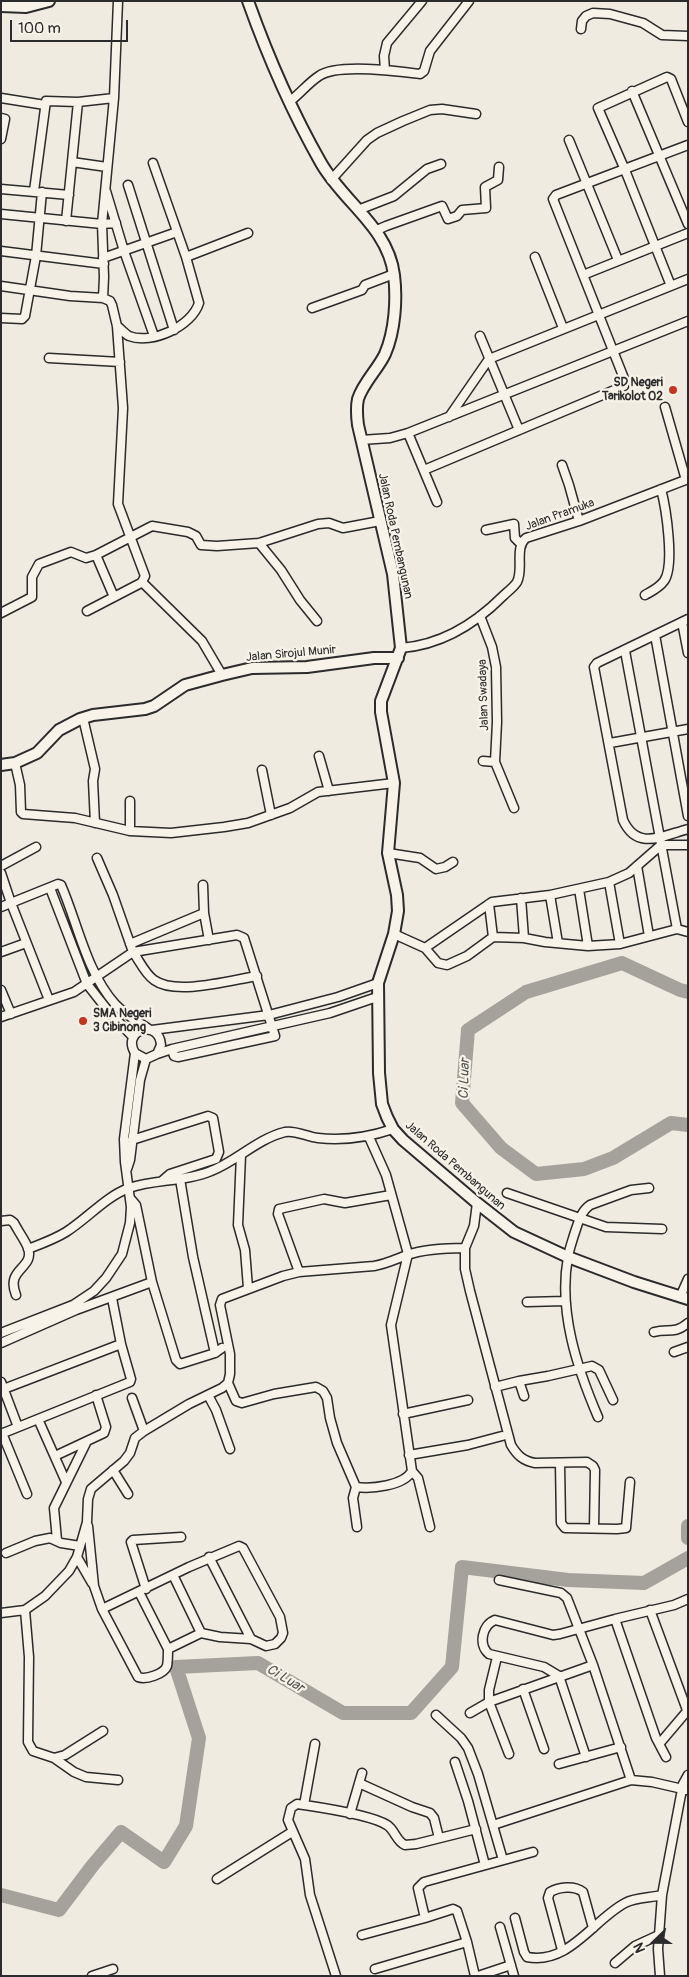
<!DOCTYPE html>
<html>
<head>
<meta charset="utf-8">
<style>
  body { margin:0 }
  #map { position:relative; width:689px; height:1977px; overflow:hidden; background:#efebe0; font-family:Pangolin,sans-serif }
  canvas { display:block }
  .frame { position:absolute; inset:0; border:2px solid #2b2b2b; pointer-events:none }
  .north { position:absolute; left:629px; top:1917px; width:50px; height:50px; -webkit-text-stroke:4px #f7f3e8; paint-order:stroke; rotate:248deg; font-size:14px; font-weight:700; line-height:20px; text-align:center; color:#2b2b2b }
  .north::after { content:''; display:block; margin:auto; width:18px; height:22px; background:#2b2b2b; clip-path:polygon(50% 0,100% 100%,50% 72%,0 100%) }
  .scale { position:absolute; left:10px; top:20px; width:118px; height:22px; box-sizing:border-box; border:2px solid #2b2b2b; border-top:0; padding-left:6px; font-size:15px; line-height:18px; white-space:nowrap; color:#2b2b2b; -webkit-text-stroke:4px #f7f3e8; paint-order:stroke }
</style>
</head>
<body>
<div id="map">
<canvas width="689" height="1977"></canvas>
<div class="frame"></div>
<div class="north">N</div>
<div class="scale">100 m</div>
</div>
<script>
const g = document.querySelector('canvas').getContext('2d');
g.lineJoin = 'round';
function strokePath(path, color, width, dash) {
  g.strokeStyle = color;
  g.lineWidth = width;
  g.lineCap = dash ? 'butt' : 'round';
  g.setLineDash(dash || []);
  g.stroke(path);
}
function drawText(font, color, halo, rows, align = 'center') {
  g.font = font + ' Pangolin,sans-serif';
  g.lineWidth = 4.5;
  g.setLineDash([]);
  g.textBaseline = 'middle';
  g.strokeStyle = halo;
  g.fillStyle = color;
  for (const [text, x, y, turn = 0] of rows) {
    g.save();
    g.translate(x, y);
    g.rotate((+turn || 0) * Math.PI / 180);
    g.textAlign = isNaN(turn) ? turn : align;
    if (halo) g.strokeText(text, 0, 0);
    g.fillText(text, 0, 0);
    g.restore();
  }
}
strokePath(new Path2D(`
  M688 992 680 990 622 963 526 992 468 1030 462 1103 501 1148 536 1174 584 1169 613 1158 671 1123 688 1125
  M688 1526V1538
  M1 1895 59 1910 93 1865 121 1832 164 1862 186 1826 199 1738 176 1667 258 1663 343 1713H411L452 1667 462 1567 568 1580 644 1583 688 1558`), '#a4a29a', 14);
const street = new Path2D(`
  M581 29 582 21 586 16 593 13 610 14 643 23 662 35 688 36
  M385 70 384 56 387 43 422 1
  M632 91 688 224
  M1 98 45 105
  M289 102C300 94 308 83 319 76 337 63 397 71 420 74L424 71 430 51 469 1
  M1 118 5 119 1 139
  M569 140 618 260
  M72 162 107 167
  M331 180 367 140 377 133 403 121 430 110 442 109 476 114
  M128 185 174 330
  M1 189 69 195
  M34 191 46 101 78 102 114 98
  M106 191 124 251 154 336
  M358 210 394 196 427 169 441 164
  M1 214 102 224 116 223
  M66 221 78 102
  M377 230 386 226 442 206 448 219 457 216 462 210 486 208 485 187 498 180 499 167
  M1 251 104 264
  M186 257 248 233
  M535 257 563 328
  M103 258 177 232
  M583 275 688 233
  M1 286 70 296 103 298 110 301 112 305 117 326 123 408 118 504 145 576 142 582 139 584 87 611
  M671 286 625 170 598 108 667 77 671 79 688 122
  M103 298 104 277 102 224 114 98 118 1
  M312 308 362 290 365 285 394 274
  M1 318 22 319 25 316 36 256 42 192
  M117 326C121 329 125 334 129 336 152 345 192 326 199 303L186 257 153 163
  M480 336 519 430
  M49 358 120 362
  M665 407 686 480
  M449 417 489 359 688 279
  M408 433 437 502
  M361 440 390 438 408 433 688 321
  M562 465 569 485 579 521
  M424 470 624 386 625 381 553 199 556 195 688 145
  M486 530 514 524 515 538 521 544
  M259 543 281 570 300 600 317 621
  M96 555 114 597
  M142 582 202 641 222 675
  M645 595C652 591 659 588 664 581 675 566 666 508 661 489
  M1 613 32 597V577L39 564 71 552 86 558 96 555 152 526 188 532 196 536 201 545 217 546 259 543 318 524 329 523 343 528 380 521
  M480 616 492 647 496 667 497 722 495 762 483 761
  M688 619 597 663 594 667 623 820C637 851 662 836 688 829
  M682 622 688 653
  M655 635 688 816
  M401 648C441 645 476 623 503 596 507 592 514 587 517 582 524 569 514 548 526 538L579 521 688 479
  M625 651 677 929
  M83 718 95 769 93 781 95 823
  M610 743 688 729
  M319 756 329 791
  M495 762 514 808
  M15 763 20 785 21 812 23 814 75 818 130 831 171 833 224 827 248 823 290 808 318 792 394 783
  M262 770 271 815
  M130 831V801
  M388 853 420 858 436 869 445 867 453 862
  M1 866 36 847
  M637 866 649 936
  M1 873 11 903 49 1000
  M609 882 620 944
  M50 888 87 984 109 1012 133 1037
  M579 889 588 946
  M550 895 558 943
  M521 898 524 938
  M489 904 493 937
  M1 907 58 884 61 885C78 924 86 971 115 1004 124 1014 139 1022 149 1029
  M204 913 209 940
  M394 934 425 948 492 902 550 895 609 882 629 873 661 845H688
  M130 944 204 913 203 885
  M425 948 438 963 447 965 467 956 493 937 524 938 545 942 588 946 620 944 677 929 688 932
  M1 952 26 943
  M1 990 11 1014
  M1 1017 74 992 133 952 113 895 97 858
  M152 1030 269 1015 338 997 378 983
  M172 1049 174 1056 178 1057 275 1036 244 938 237 935 133 952C139 960 145 974 154 980 176 996 231 980 257 976
  M157 1054 172 1049 330 1013 377 997
  M132 1140 208 1116 213 1118 219 1152 216 1159 170 1174 162 1181
  M241 1155 238 1225 245 1250 248 1288
  M127 1169 130 1160 140 1080 146 1059
  M180 1179 193 1257 215 1353
  M507 1193 606 1227 662 1229
  M130 1198 136 1205 152 1282 176 1360 180 1364 215 1353 222 1348
  M1 1221 10 1220 14 1223C18 1231 25 1240 28 1248 35 1269 5 1268 16 1295
  M465 1248V1269L470 1291 511 1445C517 1455 523 1461 535 1463L587 1462 593 1466 595 1470 594 1528
  M28 1249C41 1244 55 1239 66 1232 88 1218 105 1197 129 1188 155 1179 185 1182 211 1171 237 1161 257 1139 285 1132 295 1130 308 1137 318 1138 344 1141 369 1137 393 1129
  M299 1272 278 1214 279 1209 324 1199 345 1203 391 1195
  M680 1297 688 1279
  M527 1302 565 1301
  M654 1332C669 1328 673 1335 688 1323
  M1 1333 73 1305 94 1291 106 1278 122 1254 130 1223 131 1207 125 1162 124 1139 135 1053C121 1030 159 1018 161 1045L157 1054 146 1059 135 1053
  M1 1343 76 1310 152 1282
  M674 1352 688 1347
  M519 1381 548 1376 592 1366 599 1370 613 1400
  M1 1382 18 1427
  M228 1383 236 1401 242 1403 274 1394 316 1387 323 1391 327 1398 330 1418 337 1443 356 1487 353 1498 357 1527
  M495 1387 519 1381 524 1396
  M1 1390 121 1344
  M208 1395 216 1410 230 1449
  M132 1398 144 1431
  M403 1414 468 1400
  M598 1417C577 1368 558 1311 568 1257 569 1250 572 1242 574 1235 578 1224 580 1212 590 1205L631 1190 649 1188
  M38 1419 66 1482
  M2 1433 27 1494
  M1 1434 130 1382 131 1379 121 1344 112 1298
  M409 1455 468 1445 502 1436
  M55 1456 104 1433 106 1427 96 1395
  M560 1463 561 1523 565 1528 617 1529 626 1528 630 1482
  M113 1470 128 1494
  M412 1471 418 1478 430 1527
  M356 1487C371 1489 404 1486 412 1471L391 1325 408 1254 386 1175 369 1137
  M88 1526 94 1586 102 1609 138 1677C146 1680 164 1674 167 1666 168 1661 168 1655 168 1649L201 1633 220 1637 251 1639 266 1646 275 1644 281 1638 283 1633 280 1617 243 1548 239 1546 189 1567 102 1609
  M57 1540 54 1508 86 1443
  M6 1553 35 1541 50 1538 61 1543 80 1546
  M77 1557 92 1583
  M209 1557 251 1639
  M173 1575 201 1633
  M499 1580 561 1593 567 1598 593 1665 631 1780
  M146 1589 131 1542 133 1540 181 1537
  M139 1592 168 1649
  M25 1610 29 1657 28 1742 33 1751 54 1758 65 1755 103 1731
  M650 1610 687 1710
  M1 1613 25 1610 45 1596 69 1571 77 1557 87 1522 88 1499 91 1489 124 1461 130 1453 135 1438 144 1431 189 1404 222 1388 228 1383 230 1374V1354L220 1305 222 1299 283 1276 299 1272 374 1266C386 1264 396 1259 407 1255 425 1249 447 1248 465 1248L474 1226 477 1203
  M615 1619 656 1738 666 1757
  M497 1657 489 1690V1702L509 1754
  M523 1689 544 1749
  M470 1713 489 1702 593 1665
  M436 1715 461 1738 468 1748 478 1774 503 1860
  M660 1743 688 1710
  M586 1757 559 1676 544 1667 489 1654C478 1645 482 1625 495 1620L553 1635 560 1634 615 1619 674 1605 688 1599
  M54 1758 74 1772 86 1777 118 1780
  M455 1762 468 1801 485 1865
  M559 1764 621 1747
  M359 1783 412 1807 430 1813 434 1818 439 1838
  M304 1805 315 1744
  M350 1814 362 1773
  M493 1825 631 1780 652 1782 687 1790
  M217 1879 292 1832
  M515 1918 524 1952 527 1957C569 1965 593 1920 625 1903 636 1897 650 1898 662 1895
  M500 1927 514 1976
  M362 1935 425 1918
  M562 1950 548 1898 550 1892C559 1887 574 1885 583 1892L593 1928
  M615 1963 635 1946 659 1935
  M375 1969 467 1942
  M92 1976 113 1969
  M336 1976 310 1895 305 1859 288 1820 291 1808 297 1804 304 1805C324 1808 371 1815 387 1825 395 1830 396 1841 405 1845L416 1844 476 1829
  M475 1976 467 1942 457 1911 453 1909 425 1918 418 1888 424 1882 533 1852
  M478 1976 511 1965
  M660 1976 658 1949 662 1895 683 1784 688 1775`);
const secondary = new Path2D(`
  M248 1C268 57 292 112 321 163 344 203 388 227 394 275 397 299 395 331 385 354 378 369 363 383 358 399 356 408 357 417 358 425L393 574 401 648 381 701V712L394 783 388 853 397 895 398 911 394 934 378 983 379 1073 382 1104 387 1117 393 1129 403 1140 477 1203 514 1232 568 1257 634 1282 688 1299
  M1 6 26 7 49 1
  M1 765 15 763 37 753 59 730 80 719 93 715 145 709 154 706 185 685 222 675 252 668 307 667 374 658H398`);
strokePath(street, '#2b2b2b', 11);
strokePath(secondary, '#2b2b2b', 14);
strokePath(street, '#f7f3e8', 8);
strokePath(secondary, '#f7f3e8', 10);
for (const [x, y, r, color] of [
  [673,390,5,"#c8321e"],
  [83,1021,5,"#c8321e"]
]) {
  const dot = new Path2D();
  dot.arc(x, y, r, 0, 2 * Math.PI);
  g.fillStyle = color;
  g.fill(dot);
  strokePath(dot, '#f7f3e8', 2);
}
drawText('bold 12px', '#2b2b2b', '#f7f3e8', [
  ["SD Negeri",663,383],
  ["Tarikolot 02",663,397],
  ["SMA Negeri",93,1014,"left"],
  ["3 Cibinong",93,1028,"left"]
], 'right');
drawText('12px', '#2b2b2b', '#f7f3e8', [
  ["Jalan Pramuka",560,515,-20],
  ["Jalan Roda Pembangunan",395,536,78],
  ["Jalan Sirojul Munir",291,654,-5],
  ["Jalan Swadaya",484,695,-92],
  ["Jalan Roda Pembangunan",455,1166,41]
]);
drawText('italic 14px', '#555552', '#f7f3e8', [
  ["Ci Luar",465,1079,-88],
  ["Ci Luar",285,1679,31]
]);
</script>
</body>
</html>
